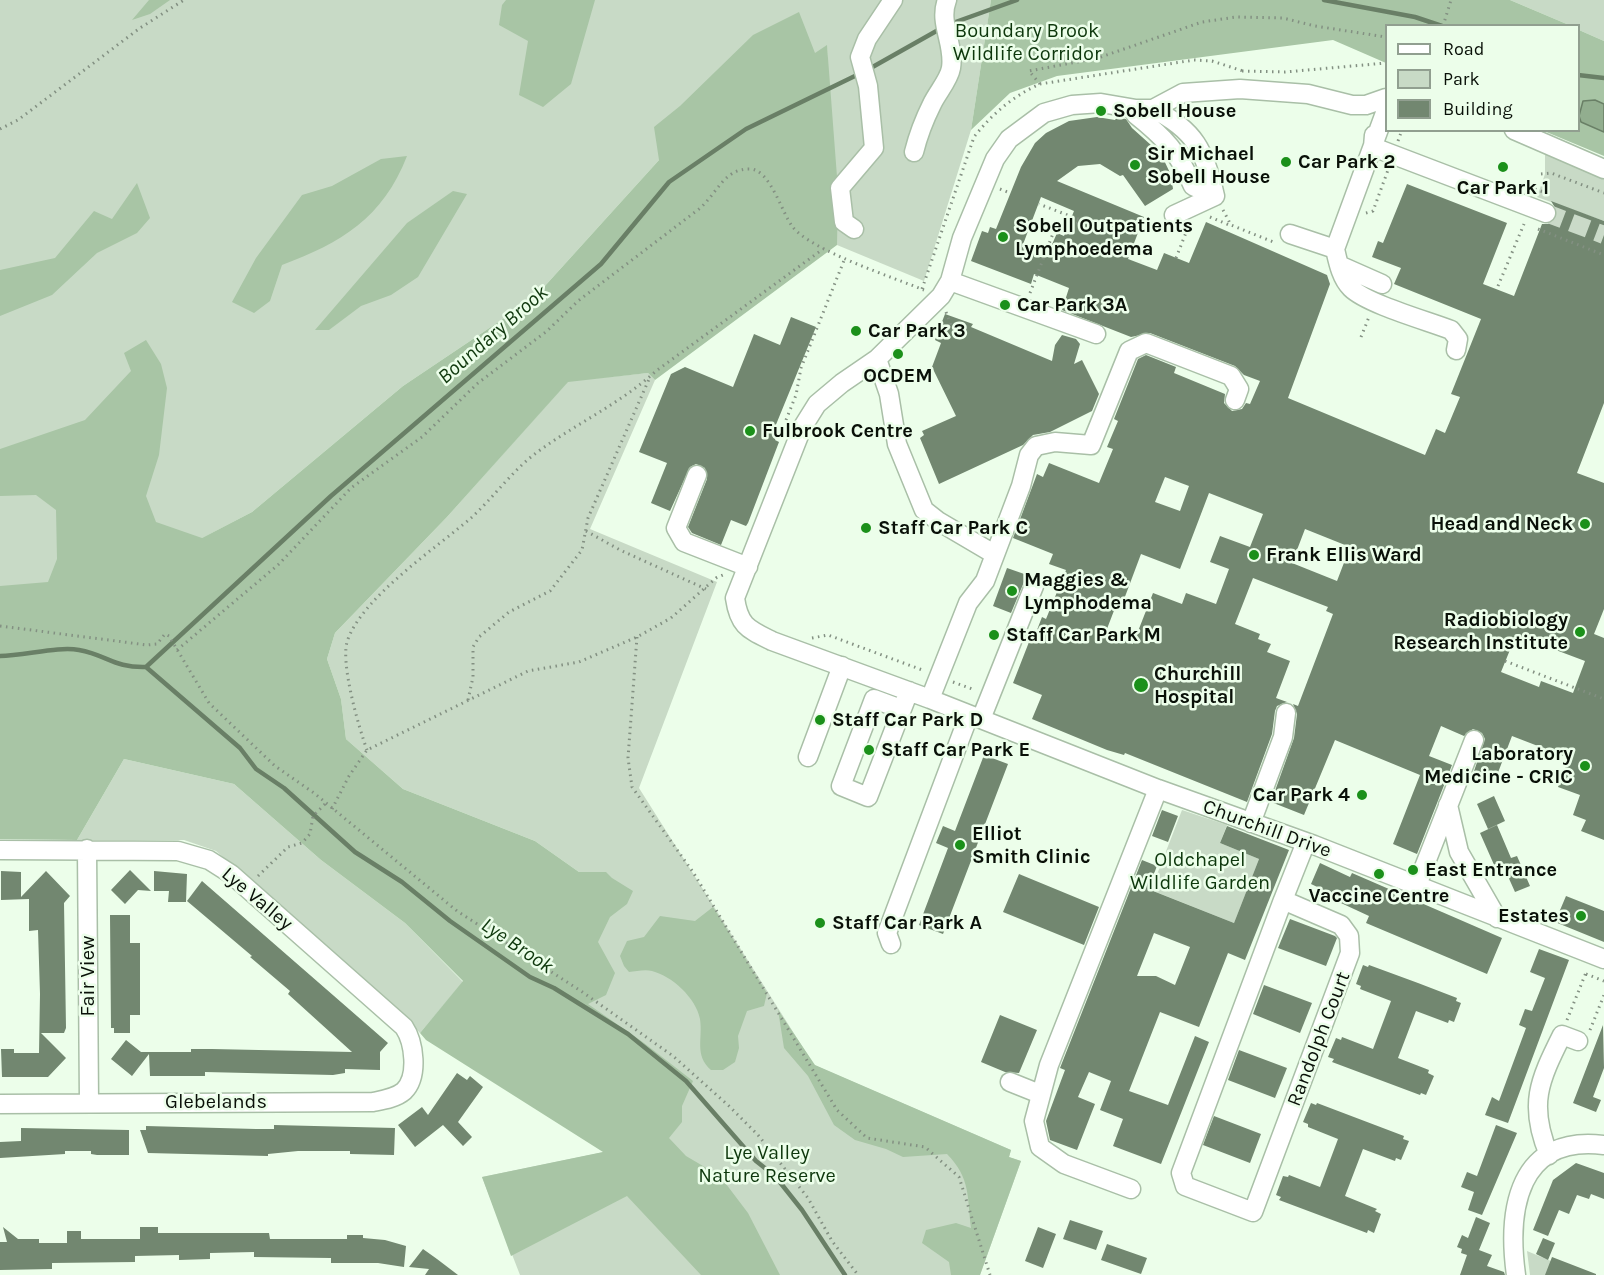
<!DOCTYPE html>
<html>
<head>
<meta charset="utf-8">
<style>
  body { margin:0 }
  #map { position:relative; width:1604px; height:1275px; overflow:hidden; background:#ecfeea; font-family:Karla,sans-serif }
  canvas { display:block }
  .legend { position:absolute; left:1385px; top:24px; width:195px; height:108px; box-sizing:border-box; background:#ecfeea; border:2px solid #919f90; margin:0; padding:8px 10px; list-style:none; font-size:18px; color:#091008 }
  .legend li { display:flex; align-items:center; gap:12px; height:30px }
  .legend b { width:30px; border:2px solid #919f90 }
</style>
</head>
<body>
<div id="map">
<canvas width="1604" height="1275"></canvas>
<ul class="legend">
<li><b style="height:8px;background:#fff"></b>Road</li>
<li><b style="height:16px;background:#c8dac6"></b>Park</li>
<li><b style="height:16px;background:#728770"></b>Building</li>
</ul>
</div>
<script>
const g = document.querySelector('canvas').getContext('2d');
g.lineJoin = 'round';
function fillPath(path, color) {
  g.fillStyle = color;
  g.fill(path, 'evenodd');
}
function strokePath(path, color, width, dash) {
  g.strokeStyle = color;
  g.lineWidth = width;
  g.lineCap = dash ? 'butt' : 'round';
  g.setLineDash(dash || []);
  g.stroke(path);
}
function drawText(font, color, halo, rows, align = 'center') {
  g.font = font + ' Karla,sans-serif';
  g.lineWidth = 5;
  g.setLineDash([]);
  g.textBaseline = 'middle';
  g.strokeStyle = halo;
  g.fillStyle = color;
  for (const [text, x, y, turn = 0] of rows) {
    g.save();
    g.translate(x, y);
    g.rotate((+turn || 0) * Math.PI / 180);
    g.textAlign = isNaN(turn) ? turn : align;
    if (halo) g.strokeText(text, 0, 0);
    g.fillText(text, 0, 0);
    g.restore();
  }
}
fillPath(new Path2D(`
  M0 0H991L971 130 924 281 837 245 832 190 827 46 659 160 534 298 403 386 252 512 124 579 0 615Z
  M1510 0H1604V41L1579 30 1578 26 1569 25Z
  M1545 149 1604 173V221L1537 197 1545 174Z
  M648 373 655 380 590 529 717 582 639 788 814 1065 1011 1150 1009 1157 1021 1161 980 1275H520L482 1177 604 1152 559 992 579 872 535 841 403 789 346 739 341 699 327 659 335 633 447 517 568 381Z
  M124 759 234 784 321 860 405 923 463 982 420 1033 391 1003 216 851 184 840H77Z
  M1182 810 1227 825 1220 843 1259 859 1234 923 1151 890Z
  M1527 1251 1551 1261 1548 1275H1530Z`), '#c8dac6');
fillPath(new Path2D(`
  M149 0H170L150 14 132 20Z
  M506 0H595L571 84 543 107 519 95 528 41 499 25 502 5Z
  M991 0H1510L1569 25 1386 26V63L1333 40 1057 76 1010 93 971 130Z
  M799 12 815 53 827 45 838 190 837 245 655 380 648 373 568 382 447 517 335 633 327 659 341 699 346 739 403 789 535 841 579 872H606L612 878 633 891 627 904 610 917 598 942 615 973 606 995 588 1004 644 1043 693 1081 682 1106V1122L669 1138 686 1156 720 1176 748 1213 780 1275H701L627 1196 511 1256 482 1177 603 1152 426 1040 420 1033 463 981 405 923 321 860 234 784 124 759 77 840 0 839V586L48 582 57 559 56 510 36 495 0 496V449L85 420 131 371 124 353 146 340 161 364 167 388 159 455 146 496 156 522 202 538 252 512 403 386 534 298 659 160 654 127 680 106 753 35Z
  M1579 30 1604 41V156L1544 131 1578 130Z
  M407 156C383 218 341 243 282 265L270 301 254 313 232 302 256 258 302 195 332 186 381 159Z
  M137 183 150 218 137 233 97 253 52 295 0 316V270L55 258 94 211 112 219Z
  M453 191 467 194 418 277 391 295 361 306 329 330H315L407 223Z
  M713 907 767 993 764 1006 747 1011 738 1036 739 1048 735 1062 723 1070H711C694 1055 703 1039 700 1019 696 998 672 976 652 971 646 969 636 971 629 972L624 966 620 956 627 941 644 937 660 916 695 921Z
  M778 1010 815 1065 1011 1150 1009 1157 1021 1161 980 1275H951L949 1262 922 1243 926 1230 956 1223 971 1228C967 1196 971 1179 947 1154L903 1157 886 1149 855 1140 834 1125 808 1076 784 1048Z`), '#a8c5a5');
const water = new Path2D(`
  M1595 100 1604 104V132L1581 122 1579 116 1583 101Z`);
fillPath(water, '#92ae8f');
strokePath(water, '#697f66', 1.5);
strokePath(new Path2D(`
  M1324 0 1415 17 1442 26
  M950 24 1017 0
  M869 69 940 29
  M1578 75 1604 78
  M0 656C24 656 58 646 79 650 107 655 114 668 146 667L331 496 601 264 669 182 746 129 859 74
  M146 667 240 748 256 769 284 788 355 852 402 882 450 921 530 977 554 988 628 1034 686 1081 756 1161 775 1176 802 1210 845 1275`), '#697f66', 4.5);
fillPath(new Path2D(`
  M1097 117 1115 120 1117 117 1126 119 1132 128 1161 154 1171 175 1173 189 1145 206 1123 175 1120 176 1100 164 1078 166 1057 181 1144 217 1128 259 1157 270 1164 253 1189 263 1206 222 1327 275 1330 284 1288 398 1425 455 1436 429 1445 433 1460 397 1451 394 1481 319 1394 284 1401 268 1372 257 1378 241 1383 243 1407 184 1507 223 1483 284 1514 296 1542 224H1548L1556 218 1557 211 1551 201 1604 221V403L1577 473 1604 483V609L1594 634 1604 638V840L1581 831 1586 820 1573 815 1580 795 1558 787 1569 758 1512 736 1494 783 1473 774 1485 739 1482 733 1473 729 1464 736 1441 726 1429 756 1452 765 1417 854 1393 844 1420 775 1335 740 1304 815 1271 802 1294 738 1297 714 1293 704 1298 706 1333 614 1326 611 1328 607 1253 578 1235 624 1260 634 1258 639 1271 644 1267 652 1290 661 1276 698 1287 702 1277 706 1275 711 1272 734 1247 802 1125 753 1124 755 1107 750 1032 719 1042 695 1013 683 1029 642 1032 643 1042 617 1046 619 1066 570 1049 564 1053 554 1013 538 1037 474 1043 477 1049 463 1099 483 1113 449 1107 447 1118 421 1114 419 1138 359 1146 355 1176 367 1174 373 1225 394 1224 403 1232 411 1242 409 1246 403 1250 404 1260 381 1244 375 1235 366 1150 333 1131 337 1062 310 1069 288 1034 274 1031 284 971 261 982 231 988 233 990 227 996 229 1021 167 1035 143 1046 133 1069 121ZM1041 197 1074 211 1064 236 1057 233 1047 256 1022 247ZM1165 477 1189 486 1180 511 1155 502ZM1209 493 1263 514 1250 547 1220 536 1210 562 1229 569 1216 604 1186 593 1182 604 1153 593 1133 644 1105 634 1115 608 1120 610 1141 554 1180 569ZM1305 529 1350 547 1337 581 1292 563ZM1516 635 1585 661 1573 693 1541 681 1539 687 1501 672Z
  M945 314 973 324 971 327 1052 361 1055 345 1062 335 1076 339 1080 344 1074 364 1082 360 1099 394 1092 411 1050 432 1033 435 1023 445 939 484 920 438 924 435 922 431 956 416 932 367 941 343 935 340Z
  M791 317 816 327 775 427 780 429 775 440 779 442 748 523 746 526 731 520 721 545 692 533 688 527 707 479 705 468 696 464 690 467 670 511 651 503 667 463 639 452 671 374 685 367 733 387 754 334 780 345Z
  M1007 568 1030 576 1024 582 1011 613 993 606Z
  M984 755 1008 764 943 934 919 925 948 848 936 843 943 826 955 831Z
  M1494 796 1505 821 1488 829 1477 804Z
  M1162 810 1178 816 1168 842 1152 836Z
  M1497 825 1511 858 1517 856 1530 886 1515 892 1502 863 1495 867 1480 833Z
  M1227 826 1289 850 1245 960 1228 953 1199 1027 1160 1012 1129 1091 1168 1105 1195 1036 1209 1042 1161 1164 1113 1146 1123 1119 1100 1110 1111 1081 1089 1072 1078 1097 1095 1104 1077 1150 1050 1140 1046 1121 1065 1070 1060 1068 1142 860 1157 866 1148 889 1234 923 1259 859 1220 843ZM1154 933 1190 947 1175 985 1156 976H1137Z
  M1320 863 1350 877 1352 873 1502 938 1487 974 1366 923 1369 916 1328 897 1330 893 1311 884Z
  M130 870 151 891 138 890 125 904 111 890Z
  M1 871 21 872V897L46 871 70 896 64 903 66 1028 64 1033H41L66 1058 48 1077H2L1 1049H14V1053H39L40 994 38 930 29 931V899L1 900Z
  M154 871 187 874 186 902H168L169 891H154Z
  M1019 874 1099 907 1084 945 1003 912Z
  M202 881 388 1043 380 1052V1070L345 1069V1073L333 1075 205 1072V1076H150L149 1054 132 1076 111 1059 126 1040 141 1052H191V1049H212L352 1052 288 994 290 991 250 957 252 956 187 901Z
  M1566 896 1604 911V942L1555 922Z
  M110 915H130V943H140V1015H130V1033H114V1028H111Z
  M1290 919 1335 936 1337 938 1326 966 1278 948Z
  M1539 949 1569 960 1508 1123 1485 1115 1492 1097 1499 1101 1526 1028 1519 1025 1525 1009 1532 1011 1545 978 1530 972Z
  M1363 965 1368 967 1369 965 1418 983 1457 998 1456 1001 1461 1003 1454 1022 1449 1020 1448 1023 1416 1011 1398 1058 1429 1070 1428 1073 1434 1076 1426 1095 1421 1093 1420 1095 1332 1062 1334 1059 1328 1057 1336 1038 1341 1040 1342 1037 1373 1049 1391 1001 1360 989 1361 986 1356 984Z
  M1264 985 1312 1003 1300 1033 1253 1014Z
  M1000 1015 1037 1030 1019 1073 1005 1072 981 1062Z
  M1603 1025 1604 1068 1593 1097 1601 1100 1596 1112 1573 1103Z
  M1239 1050 1287 1068 1275 1098 1228 1080Z
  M457 1073 467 1080 470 1076 483 1087 458 1122 472 1137 463 1146 443 1125 415 1147 398 1125 422 1107 428 1115Z
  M1311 1103 1316 1105 1317 1103 1404 1136 1403 1139 1409 1141 1401 1160 1396 1158 1395 1161 1363 1149 1345 1196 1377 1209 1375 1211 1381 1214 1374 1233 1368 1230 1367 1233 1279 1200 1281 1197 1276 1195 1283 1176 1288 1177 1289 1175 1320 1187 1338 1139 1308 1127V1124L1303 1122Z
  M1214 1116 1261 1134 1250 1163 1203 1145Z
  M274 1125 395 1128 394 1155 350 1154V1151H298L268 1154V1156L148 1153 140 1130H146V1126L256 1129H274Z
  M1496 1125 1517 1133 1482 1215 1468 1210 1474 1192 1461 1187 1467 1172 1477 1176Z
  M21 1128 129 1130V1155H97L91 1154V1151H65V1154L0 1158V1142L21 1141Z
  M1576 1163 1604 1173V1199L1591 1194 1589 1199 1577 1195 1569 1214 1559 1210 1548 1236 1533 1230 1553 1180Z
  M1476 1217 1490 1223 1479 1250 1492 1255 1487 1266 1504 1272 1505 1275H1460L1467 1255 1461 1253 1462 1249 1457 1247 1462 1235 1468 1238Z
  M1070 1220 1103 1231 1096 1250 1063 1239Z
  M3 1227 18 1239H39V1243H67V1231H81V1239H140V1227H158V1233H269L270 1239H347V1235H363V1238L385 1240 406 1246 404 1267 378 1263H331V1258L254 1257V1252L210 1253V1259L179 1260V1255L135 1256V1262L52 1263V1269L0 1270V1242H7Z
  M1038 1227 1056 1234 1043 1268 1025 1261Z
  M1543 1238 1555 1243 1548 1260 1536 1254Z
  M1107 1244 1147 1258 1141 1274 1101 1260Z
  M423 1249 437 1259 458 1275H425L429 1269 409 1267Z
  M1552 1257 1596 1274V1275H1545Z`), '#728770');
strokePath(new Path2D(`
  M1546 213 1604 235`), '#cadac8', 18, [18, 9]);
const minor = new Path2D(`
  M1386 98 1366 105H1352L1308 94 1240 89 1183 93 1153 109H1136L1101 103 1072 105 1044 113 1009 139 995 159 962 238 950 281 941 296 877 359 842 383 817 404 802 428 735 598C739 626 748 629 772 641L930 699 1158 789 1314 845 1604 959
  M1136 109V115C1165 138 1178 152 1193 186L1215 196
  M1153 109C1195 130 1205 151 1215 196
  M1386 110 1335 249C1338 262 1341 278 1351 288 1367 304 1428 321 1451 330L1458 339 1456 350
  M1514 130 1604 169
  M1374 135 1373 147 1546 213
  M914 152C918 136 924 120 932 104 937 93 949 80 951 68 955 44 938 23 947 0
  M1174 215 1215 196
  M854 229 844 222 840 188 874 148 868 86 860 57 867 39 893 0
  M1290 234 1335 249
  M1339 265 1382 284
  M950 281 1096 334
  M877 359 889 394 897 444 924 510 938 521 994 554
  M697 475 676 528 684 542 748 567
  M930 699 968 603 985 581 1021 486 1029 455 1036 446 1055 442 1091 445 1129 351 1146 343 1231 376 1239 389 1235 400
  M901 709 874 699 841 786 868 797 909 691
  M981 719 1034 586
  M808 757 842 666
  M1448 805 1459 852 1497 918
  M1251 823 1283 737 1286 713
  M87 849 89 1103
  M0 850 178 851 209 860 231 874 404 1027C414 1042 419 1076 404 1091 396 1098 383 1100 373 1102L0 1104
  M1417 885 1474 740
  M1283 900 1341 925 1349 936 1350 953 1253 1212 1185 1186 1181 1173Z
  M1283 900 1306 842
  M891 944 887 933 969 715
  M1010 1082 1040 1094
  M1549 1155C1528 1105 1539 1081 1562 1035L1578 1041
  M1131 1189 1064 1164 1040 1147 1034 1121 1049 1065 1158 789
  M1516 1275C1507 1210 1518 1134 1604 1145`);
strokePath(minor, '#a9bfa7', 21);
strokePath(new Path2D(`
  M1443 26 1451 0
  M1242 71 1285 72 1386 63
  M1040 84 1029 71 1098 58 1202 22 1236 17 1283 18 1315 26 1386 37
  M0 129 18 120 140 28 184 0
  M1398 141 1402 130
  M1541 174 1551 173 1604 193
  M1000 189 1010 193
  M1535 189 1552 195
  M1223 210 1231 225 1276 243
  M1366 213 1373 211 1388 170
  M1210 217 1229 225
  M1538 229 1604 255
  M1176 258 1189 225
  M1498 286 1524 224
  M922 289 974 137C992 114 1013 96 1040 84L1194 60 1212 61 1243 71
  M1030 293 1054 231 1083 221 1039 204
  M946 312 952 328
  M1361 337 1369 317
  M786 420 796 395 801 368 845 258
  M586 531 620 550 706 589
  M0 626 147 645 157 644 165 634 169 636 209 703 275 766 314 793 457 911 581 991 673 1056 729 1106 758 1135 808 1198 832 1241 858 1275
  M637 637 628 758 632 787 693 872 837 1110 867 1138 925 1147 959 1177 990 1275
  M812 638 828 635 925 671
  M177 650 279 564 351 488 422 437 478 383 547 331 578 301 699 209C717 194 724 168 750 169 770 169 782 213 792 226 809 250 895 278 924 290
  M1505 661 1604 699
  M953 682 975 690
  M468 700 473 677V647L479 637 509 612 550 591 582 550 588 518 650 377
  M367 750C359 728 339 660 348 639 364 596 436 548 471 518 493 498 512 471 536 453 575 424 620 404 656 371L823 249
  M332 809 349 776 367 750 528 671 579 662 637 637 671 618 716 578 723 575
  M258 876 288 847 302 843 310 834 313 816 326 803
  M1586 974 1604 981
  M1567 1020 1587 970
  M1590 1030 1604 995`), '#839082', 3, [1.5, 4.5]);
strokePath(minor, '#fff', 18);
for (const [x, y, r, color] of [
  [1101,111,6,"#1b901a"],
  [1286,162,6,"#1b901a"],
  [1135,165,6,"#1b901a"],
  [1503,167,6,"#1b901a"],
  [1003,237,6,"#1b901a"],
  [1005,305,6,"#1b901a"],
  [856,331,6,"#1b901a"],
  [898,354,6,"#1b901a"],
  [750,431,6,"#1b901a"],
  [1585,524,6,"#1b901a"],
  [866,528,6,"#1b901a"],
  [1254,555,6,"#1b901a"],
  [1012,591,6,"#1b901a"],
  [1580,632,6,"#1b901a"],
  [994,635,6,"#1b901a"],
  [1141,685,8,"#1b901a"],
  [820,720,6,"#1b901a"],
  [869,750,6,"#1b901a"],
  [1585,766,6,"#1b901a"],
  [1362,795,6,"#1b901a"],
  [960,845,6,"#1b901a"],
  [1413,870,6,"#1b901a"],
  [1379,874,6,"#1b901a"],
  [1581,916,6,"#1b901a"],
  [820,923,6,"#1b901a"]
]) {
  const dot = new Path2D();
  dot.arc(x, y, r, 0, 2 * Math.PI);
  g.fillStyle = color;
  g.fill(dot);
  strokePath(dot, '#ecfeea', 2);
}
drawText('20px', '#0d370c', '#ecfeea', [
  ["Boundary Brook",1027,31],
  ["Wildlife Corridor",1027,54],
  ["Oldchapel",1200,860],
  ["Wildlife Garden",1200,883],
  ["Lye Valley",767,1153],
  ["Nature Reserve",767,1176]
]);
drawText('bold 20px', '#091008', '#ecfeea', [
  ["Sobell House",1113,111],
  ["Sir Michael",1147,154],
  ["Sobell House",1147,177],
  ["Car Park 2",1298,162],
  ["Car Park 1",1503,188,"center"],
  ["Sobell Outpatients",1015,226],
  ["Lymphoedema",1015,249],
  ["Car Park 3A",1017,305],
  ["Car Park 3",868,331],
  ["OCDEM",898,376,"center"],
  ["Fulbrook Centre",762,431],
  ["Head and Neck",1573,524,"right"],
  ["Staff Car Park C",878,528],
  ["Frank Ellis Ward",1266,555],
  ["Maggies &",1024,580],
  ["Lymphodema",1024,603],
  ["Radiobiology",1568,620,"right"],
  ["Research Institute",1568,643,"right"],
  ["Staff Car Park M",1006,635],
  ["Churchill",1154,674],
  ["Hospital",1154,697],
  ["Staff Car Park D",832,720],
  ["Staff Car Park E",881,750],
  ["Laboratory",1573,754,"right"],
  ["Medicine - CRIC",1573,777,"right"],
  ["Car Park 4",1350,795,"right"],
  ["Elliot",972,834],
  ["Smith Clinic",972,857],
  ["East Entrance",1425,870],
  ["Vaccine Centre",1379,896,"center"],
  ["Estates",1569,916,"right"],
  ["Staff Car Park A",832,923]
], 'left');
drawText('20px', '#091008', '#ecfeea', [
  ["Churchill Drive",1267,829,20],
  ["Lye Valley",257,899,40],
  ["Fair View",88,976,-90],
  ["Randolph Court",1319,1039,-69],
  ["Glebelands",216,1102]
]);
drawText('italic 21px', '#10390e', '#ecfeea', [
  ["Boundary Brook",493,335,-41],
  ["Lye Brook",517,946,34]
]);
</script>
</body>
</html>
